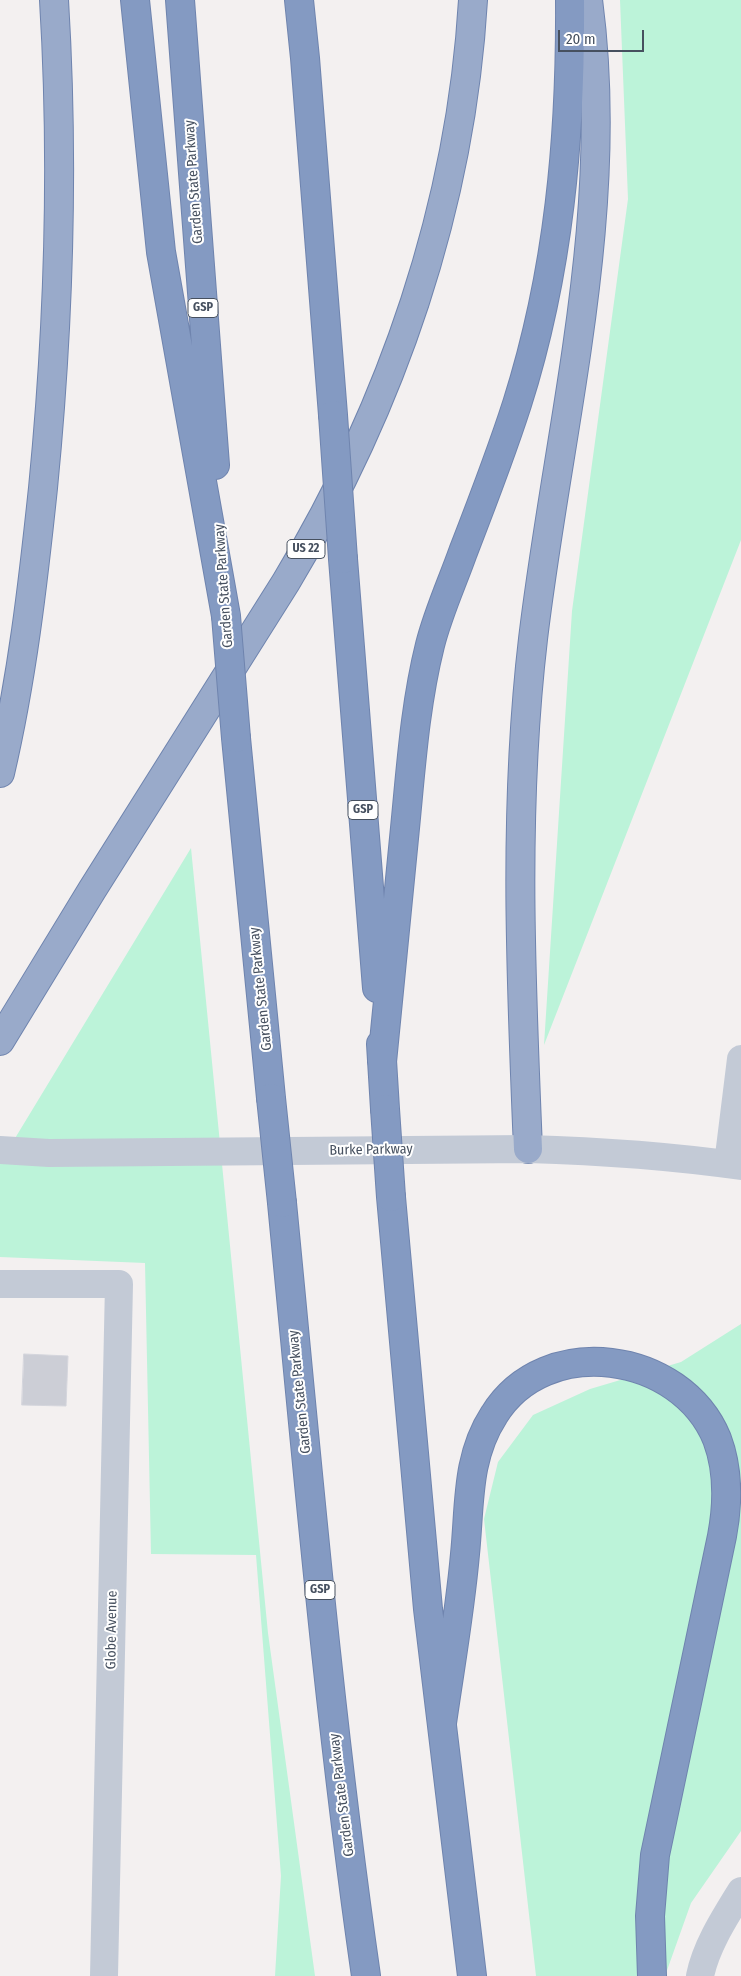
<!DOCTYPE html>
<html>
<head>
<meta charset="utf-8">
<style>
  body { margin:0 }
  #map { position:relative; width:741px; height:1976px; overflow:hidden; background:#f3f0f0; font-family:"Fira Sans Condensed",sans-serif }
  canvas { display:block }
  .scale { position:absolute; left:558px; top:30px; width:86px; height:22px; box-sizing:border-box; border:2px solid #46505f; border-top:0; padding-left:6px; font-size:15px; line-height:18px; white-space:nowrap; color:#46505f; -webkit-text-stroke:4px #fff; paint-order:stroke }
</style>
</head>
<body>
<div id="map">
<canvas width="741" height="1976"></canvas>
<div class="scale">20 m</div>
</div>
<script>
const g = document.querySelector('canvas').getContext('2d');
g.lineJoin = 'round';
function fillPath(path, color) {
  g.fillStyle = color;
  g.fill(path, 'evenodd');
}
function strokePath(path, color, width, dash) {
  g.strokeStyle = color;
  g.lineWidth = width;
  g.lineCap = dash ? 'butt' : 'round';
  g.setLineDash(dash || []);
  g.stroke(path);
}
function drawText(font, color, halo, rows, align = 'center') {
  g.font = font + ' "Fira Sans Condensed",sans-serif';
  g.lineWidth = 4;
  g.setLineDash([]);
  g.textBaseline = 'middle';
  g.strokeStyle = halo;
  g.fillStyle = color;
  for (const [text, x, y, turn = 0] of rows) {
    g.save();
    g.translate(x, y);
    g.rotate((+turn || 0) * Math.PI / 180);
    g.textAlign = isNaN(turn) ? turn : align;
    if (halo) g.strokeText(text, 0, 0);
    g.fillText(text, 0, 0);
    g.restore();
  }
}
fillPath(new Path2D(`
  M620 0H741V540L544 1045 572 611 628 199Z
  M191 848 268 1633 315 1976H275L281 1876 256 1555 151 1554 145 1263 0 1257V1163Z
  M741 1324V1831L691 1903 665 1976H536L484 1519 498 1462 533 1415 590 1389 681 1362Z`), '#bcf3d9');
const building = new Path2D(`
  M24 1354 68 1356 66 1406 22 1405Z`);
fillPath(building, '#ccced6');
strokePath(building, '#d4d5dc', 1);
const trunk = new Path2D(`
  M0 773C22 679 33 583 43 488 59 325 64 163 54 0
  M0 1041 92 890 286 582C392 406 461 206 473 0
  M528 1149C521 979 513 810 533 639 558 428 617 214 588 0`);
const motorway = new Path2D(`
  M135 0 161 252 226 616
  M180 0 215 465
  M299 0 305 58 333 415
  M343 559 377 988
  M236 738 271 1098
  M381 1044 385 1109
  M382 1062C390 984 397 906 405 828 411 767 415 705 430 645 438 613 452 583 463 552 482 503 501 454 517 404 559 272 571 137 570 0
  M391 1197 428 1609 472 1976
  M282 1203C307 1461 329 1719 366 1976
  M442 1723C450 1667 460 1611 465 1554 470 1505 466 1458 494 1415 545 1332 681 1351 717 1439 729 1471 728 1504 722 1536L655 1855 650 1916 652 1976`);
strokePath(trunk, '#6f84ae', 30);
strokePath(motorway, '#6f84ae', 30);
strokePath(new Path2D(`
  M0 1150 49 1153 528 1149C599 1151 670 1156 741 1166
  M728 1164 741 1059
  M0 1284H119L104 1976
  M700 1976C706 1946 725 1917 741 1891`), '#c3cad6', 28);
strokePath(trunk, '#99aaca', 28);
strokePath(motorway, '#849ac2', 28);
const motorwayBridge = new Path2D(`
  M333 415 343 559
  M226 616 236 738
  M271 1098 282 1203
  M385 1109 391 1197`);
strokePath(motorwayBridge, '#6f84ae', 30, []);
strokePath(motorwayBridge, '#849ac2', 28);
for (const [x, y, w] of [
  [203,308,30],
  [306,549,38],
  [363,810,30],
  [320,1590,30]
]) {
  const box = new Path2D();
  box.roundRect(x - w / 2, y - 9.5, w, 19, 4);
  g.fillStyle = '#fff';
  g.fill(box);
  strokePath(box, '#46505f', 1);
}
drawText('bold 12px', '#46505f', null, [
  ["GSP",203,308],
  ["US 22",306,549],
  ["GSP",363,810],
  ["GSP",320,1590]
]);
drawText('14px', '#46505f', '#fff', [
  ["Garden State Parkway",194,182,-94],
  ["Garden State Parkway",224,586,-94],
  ["Garden State Parkway",261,989,-96],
  ["Burke Parkway",371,1150,-1],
  ["Garden State Parkway",300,1392,-96],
  ["Globe Avenue",112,1630,-89],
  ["Garden State Parkway",342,1795,-97]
]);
</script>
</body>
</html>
